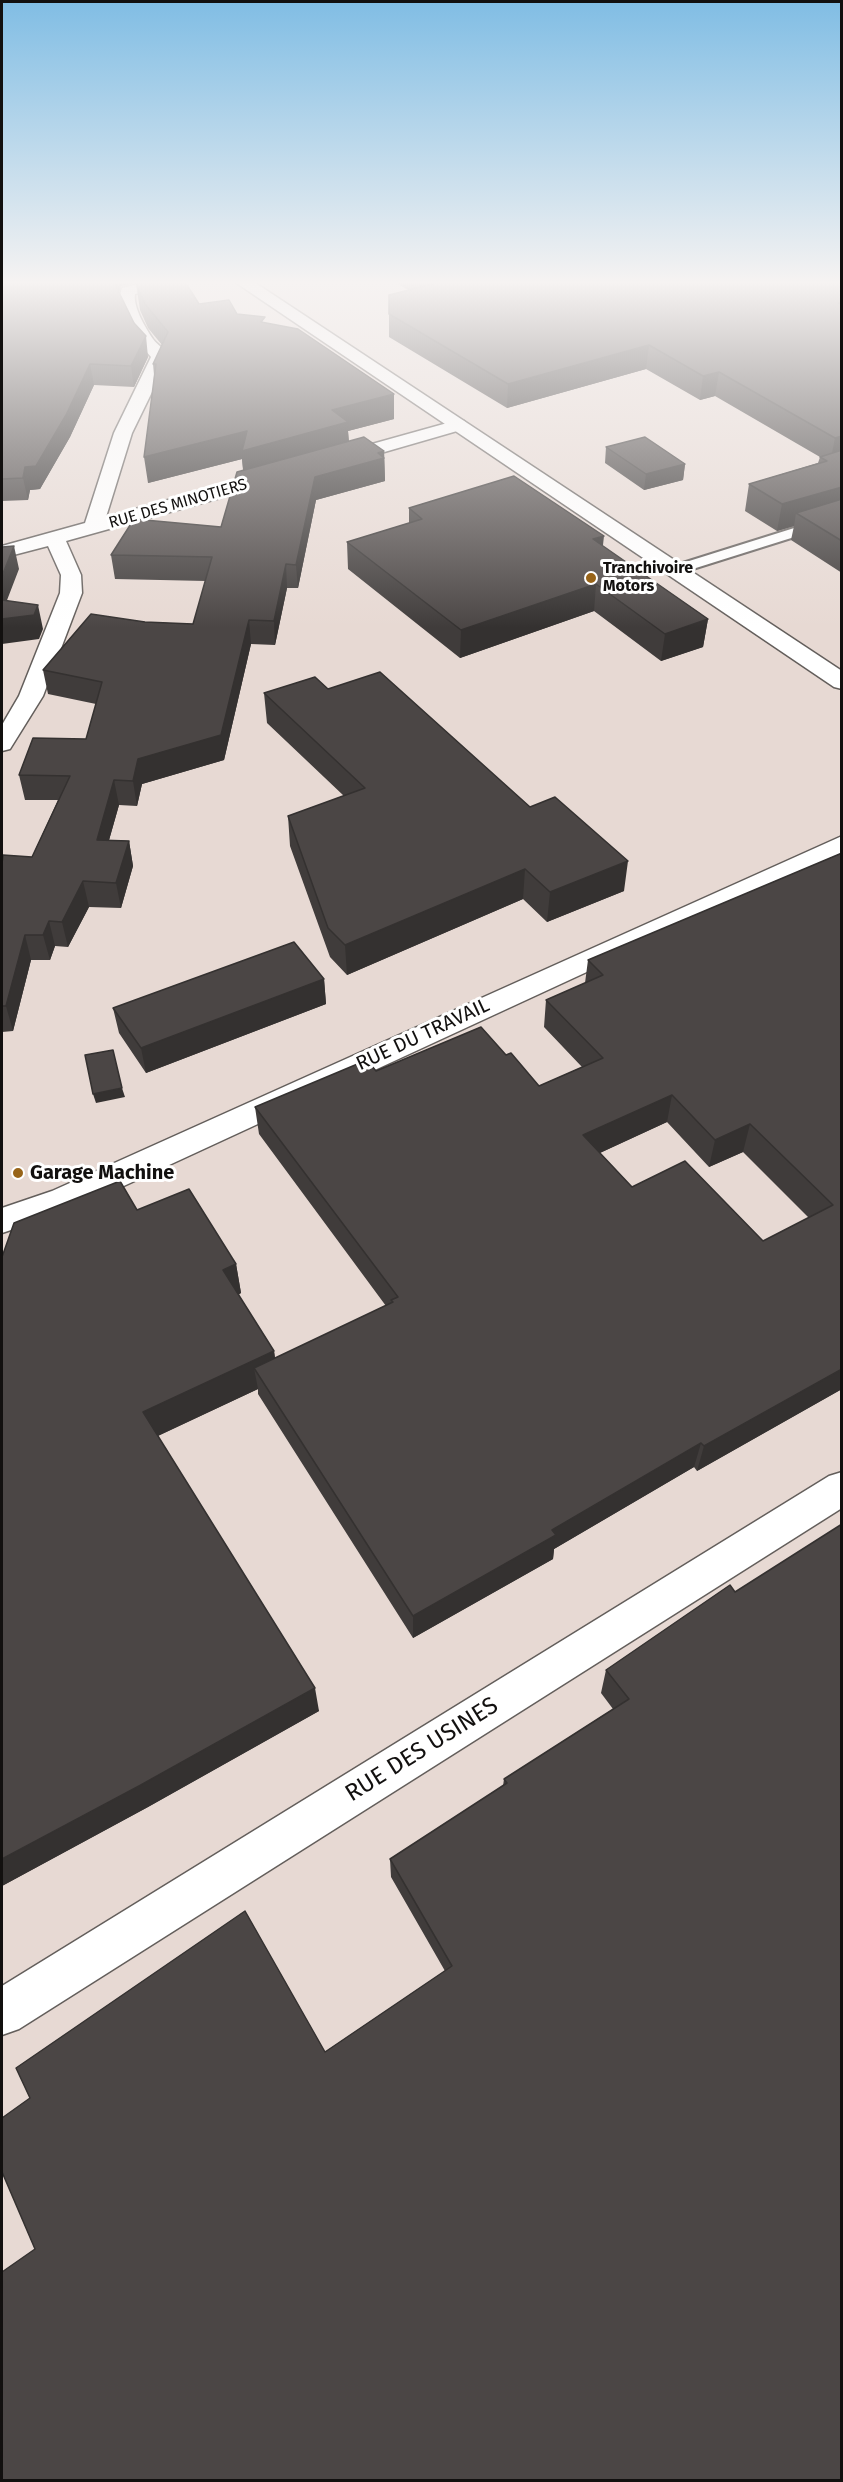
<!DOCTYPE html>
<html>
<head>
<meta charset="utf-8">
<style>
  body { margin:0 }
  #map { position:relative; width:843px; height:2482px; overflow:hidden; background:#eae5e2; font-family:"Fira Sans",sans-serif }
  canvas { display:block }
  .frame { position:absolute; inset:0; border:3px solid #12100f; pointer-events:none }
</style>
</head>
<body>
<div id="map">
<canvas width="843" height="2482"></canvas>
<div class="frame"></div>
</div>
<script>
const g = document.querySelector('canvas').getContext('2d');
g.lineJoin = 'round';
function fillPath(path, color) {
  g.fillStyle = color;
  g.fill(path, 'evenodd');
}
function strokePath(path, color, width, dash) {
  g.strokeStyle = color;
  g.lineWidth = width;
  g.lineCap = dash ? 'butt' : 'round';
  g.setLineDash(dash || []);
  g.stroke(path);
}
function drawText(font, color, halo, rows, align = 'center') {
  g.font = font + ' "Fira Sans",sans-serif';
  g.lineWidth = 6;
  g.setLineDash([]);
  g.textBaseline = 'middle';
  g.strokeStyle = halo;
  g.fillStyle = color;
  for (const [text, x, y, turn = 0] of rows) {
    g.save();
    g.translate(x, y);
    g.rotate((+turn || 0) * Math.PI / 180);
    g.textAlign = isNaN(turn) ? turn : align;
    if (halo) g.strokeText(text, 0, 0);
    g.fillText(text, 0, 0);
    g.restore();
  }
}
fillPath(new Path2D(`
  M52 280H841V2480H2V293Z`), '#e7d9d3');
const lane = new Path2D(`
  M842 513V522L680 573H670L668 570 670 567Z`);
const street = new Path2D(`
  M155 280H188L186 283 135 294C133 307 145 327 153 339 158 346 165 348 169 357L132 433 106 517 274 471 281 473 284 477 281 481 66 541 81 575 82 593 43 696 10 749 2 751V725L19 696 60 593 61 575 48 546 2 558V546L85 523 114 433 151 357 139 343 118 302 122 288Z
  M458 420 464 421 467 425 464 429 336 466 329 464 327 460 329 456Z
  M842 836V854L74 1209 2 1233V1208L52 1191Z
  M842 1472V1508L19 2029 2 2035V1986L829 1476Z`);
const secondary = new Path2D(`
  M232 280H251L842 671V689L834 687Z`);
strokePath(lane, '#635e5b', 4);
strokePath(street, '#635e5b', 3);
strokePath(secondary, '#635e5b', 3);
fillPath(lane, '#fff');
fillPath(street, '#fff');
fillPath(secondary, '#fff');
fillPath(new Path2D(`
  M2 280H184L199 304 266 323 394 394V419L348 431 349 441 384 451 385 481 316 500 298 588H287L275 645 251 644 224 760 142 784 137 806 119 805 109 840 129 841 133 866 121 908 89 907 68 947 55 946 50 960H31L13 1031 2 1032V864L32 857 58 800H25L19 775 86 739 96 704 48 694 43 670 145 622 193 624 206 581 115 579 111 555 221 527 243 470 242 459 148 483 154 375 153 364 162 345 148 328 140 310 136 283 121 286 119 293 148 357 134 387 94 385 70 437 40 489 30 490 28 500 2 501Z
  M391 280H842V573L791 540 794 526 777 531 745 511 749 484 818 463 820 457 715 396 700 400 646 369 507 408 389 337V295L408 290Z
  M606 447 685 464 683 480 644 490 605 463Z
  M409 508 603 546 708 619 703 647 661 661 594 611 460 658 348 569 347 542 409 523Z
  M328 689 624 891 547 922 523 899 347 975 330 957 290 846 288 816 344 796 267 723 264 693Z
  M842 853V1389L697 1471 694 1467 554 1549 553 1559 413 1638 258 1394V1389L158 1436 319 1711 148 1807 2 1886V1257L137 1210 236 1264 241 1293 238 1295 274 1351 275 1359 386 1306 259 1134 255 1107 376 1071 506 1055 539 1086 582 1067 544 1027 546 1000 585 983 588 960ZM667 1122 709 1167 743 1152 809 1218 763 1241 632 1187 600 1153Z
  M324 979 326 1004 146 1073 119 1033 113 1008Z
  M735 1592 842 2481 325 2052 445 1971 391 1877 390 1859 503 1786 504 1779 613 1709 601 1693 606 1670Z`), '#403c3b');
fillPath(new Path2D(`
  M113 280H135L136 283 121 286 116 301Z
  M146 336 148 357 134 387 131 366Z
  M649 345 646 369 507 408 508 384Z
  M90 364 94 385 70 437 40 489 30 490 28 500 23 478 25 467Z
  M719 372 715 396 700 400 703 376Z
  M394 394V419L348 431 349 447 244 477 242 459 148 483 144 457Z
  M842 436V459L830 463 835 438Z
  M384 451 385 481 316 500 298 588 296 565 315 477Z
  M685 464 683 480 644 490 646 474Z
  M842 487V512L796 513 794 526 777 531 782 504Z
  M604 536 601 563 593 539Z
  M14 546 19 569 4 608H2V576Z
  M286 564 287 588 275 645 274 621Z
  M596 584 594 611 460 658 461 630Z
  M38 605 43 629 39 639 2 644V619Z
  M708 619 703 647 661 661 665 634Z
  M249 620 251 644 224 760 142 784 137 806 133 781 138 759Z
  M114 780 119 805 102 865 97 840Z
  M129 841 133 866 121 908 116 883Z
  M628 861 624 891 547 922 550 892Z
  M525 869 523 899 347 975 345 945Z
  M83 881 89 907 68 947 62 922Z
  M49 921 55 946 50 960 43 935Z
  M25 935 31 960 13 1031 6 1006Z
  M324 979 326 1004 146 1073 141 1048Z
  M122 1088 125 1097 96 1103 93 1094Z
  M672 1095 667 1122 580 1162 583 1135Z
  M750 1124 743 1152 709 1167 715 1140Z
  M236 1264 241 1293 227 1299 223 1270Z
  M274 1351 278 1379 254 1368 258 1389 151 1439 143 1412Z
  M842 1369V1389L697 1471 704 1446Z
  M701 1443 694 1467 554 1549 553 1559 413 1638V1616L552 1530Z
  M315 1688 319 1711 148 1807 2 1886V1859Z`), '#343130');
const building = new Path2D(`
  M2 280H113L134 323 146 336 131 366 90 364 66 415 36 466 25 467 23 478 2 479Z
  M136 280H184L199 304 229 300 237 314 265 317 261 322 298 329 394 394 332 410 348 422 242 451 247 431 144 457 156 364H153L168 332 145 304 137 286Z
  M432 280H842V303H838L842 305V436L835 438 719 372 703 376 649 345 508 384 389 314V295L437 283Z
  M364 437 384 451 378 453 384 458 315 477 296 565 286 564 274 621 249 620 221 735 138 759 133 781 114 780 97 840 129 841 116 883 83 881 62 922 49 921 43 935H25L6 1006H2V864L3 855 32 857 70 776 19 775 33 738 86 739 102 682 43 670 91 614 145 622 193 624 212 557 111 555 134 519 221 527 237 472Z
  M645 437 685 464 646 474 606 447Z
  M842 450V487L782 504 749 484 827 461 820 457Z
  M514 476 604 536 593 539 708 619 665 634 596 584 461 630 347 542 422 519 409 508Z
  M842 499V541L796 513Z
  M14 546 2 576V547Z
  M2 600 38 605 34 615 2 619Z
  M380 672 530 807 555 797 628 861 550 892 525 869 345 945 328 928 288 816 365 788 264 693 315 677 328 689Z
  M842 853V1369L704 1446 701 1443 552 1530 556 1535 413 1616 254 1368 393 1302 391 1300 398 1297 255 1107 367 1060 376 1071 481 1027 506 1055 511 1053 539 1086 603 1058 546 1000 603 975 588 960ZM672 1095 715 1140 750 1124 833 1205 763 1241 685 1161 632 1187 583 1135Z
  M294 942 324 979 141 1048 113 1008Z
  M113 1050 122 1088 93 1094 85 1055Z
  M120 1181 137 1210 189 1189 236 1264 223 1270 274 1351 143 1412 315 1688 139 1786 2 1859V1257L14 1223Z
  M842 1524V2481H2V2272L35 2249 2 2172V2118L30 2098 16 2068 245 1911 325 2052 452 1966 390 1859 507 1783 504 1779 629 1699 606 1670 730 1585 735 1592Z`);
fillPath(building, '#4b4645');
strokePath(building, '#343130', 1.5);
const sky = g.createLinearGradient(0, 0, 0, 628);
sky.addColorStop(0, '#80bde4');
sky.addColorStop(0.45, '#f6f3f2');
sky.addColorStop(1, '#f6f3f200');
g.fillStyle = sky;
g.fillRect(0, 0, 843, 628);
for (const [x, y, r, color] of [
  [591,578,6,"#986419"],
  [18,1173,6,"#986419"]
]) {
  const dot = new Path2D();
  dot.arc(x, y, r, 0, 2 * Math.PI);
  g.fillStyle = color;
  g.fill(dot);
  strokePath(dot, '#fff', 2);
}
drawText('16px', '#12100f', '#fff', [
  ["RUE DES MINOTIERS",178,504,-16]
]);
drawText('bold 16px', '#12100f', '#fff', [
  ["Tranchivoire",603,569],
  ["Motors",603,587]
], 'left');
drawText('20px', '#12100f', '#fff', [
  ["RUE DU TRAVAIL",423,1035,-25]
]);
drawText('bold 20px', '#12100f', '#fff', [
  ["Garage Machine",30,1173]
], 'left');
drawText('24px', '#12100f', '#fff', [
  ["RUE DES USINES",422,1750,-32]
]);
</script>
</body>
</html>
